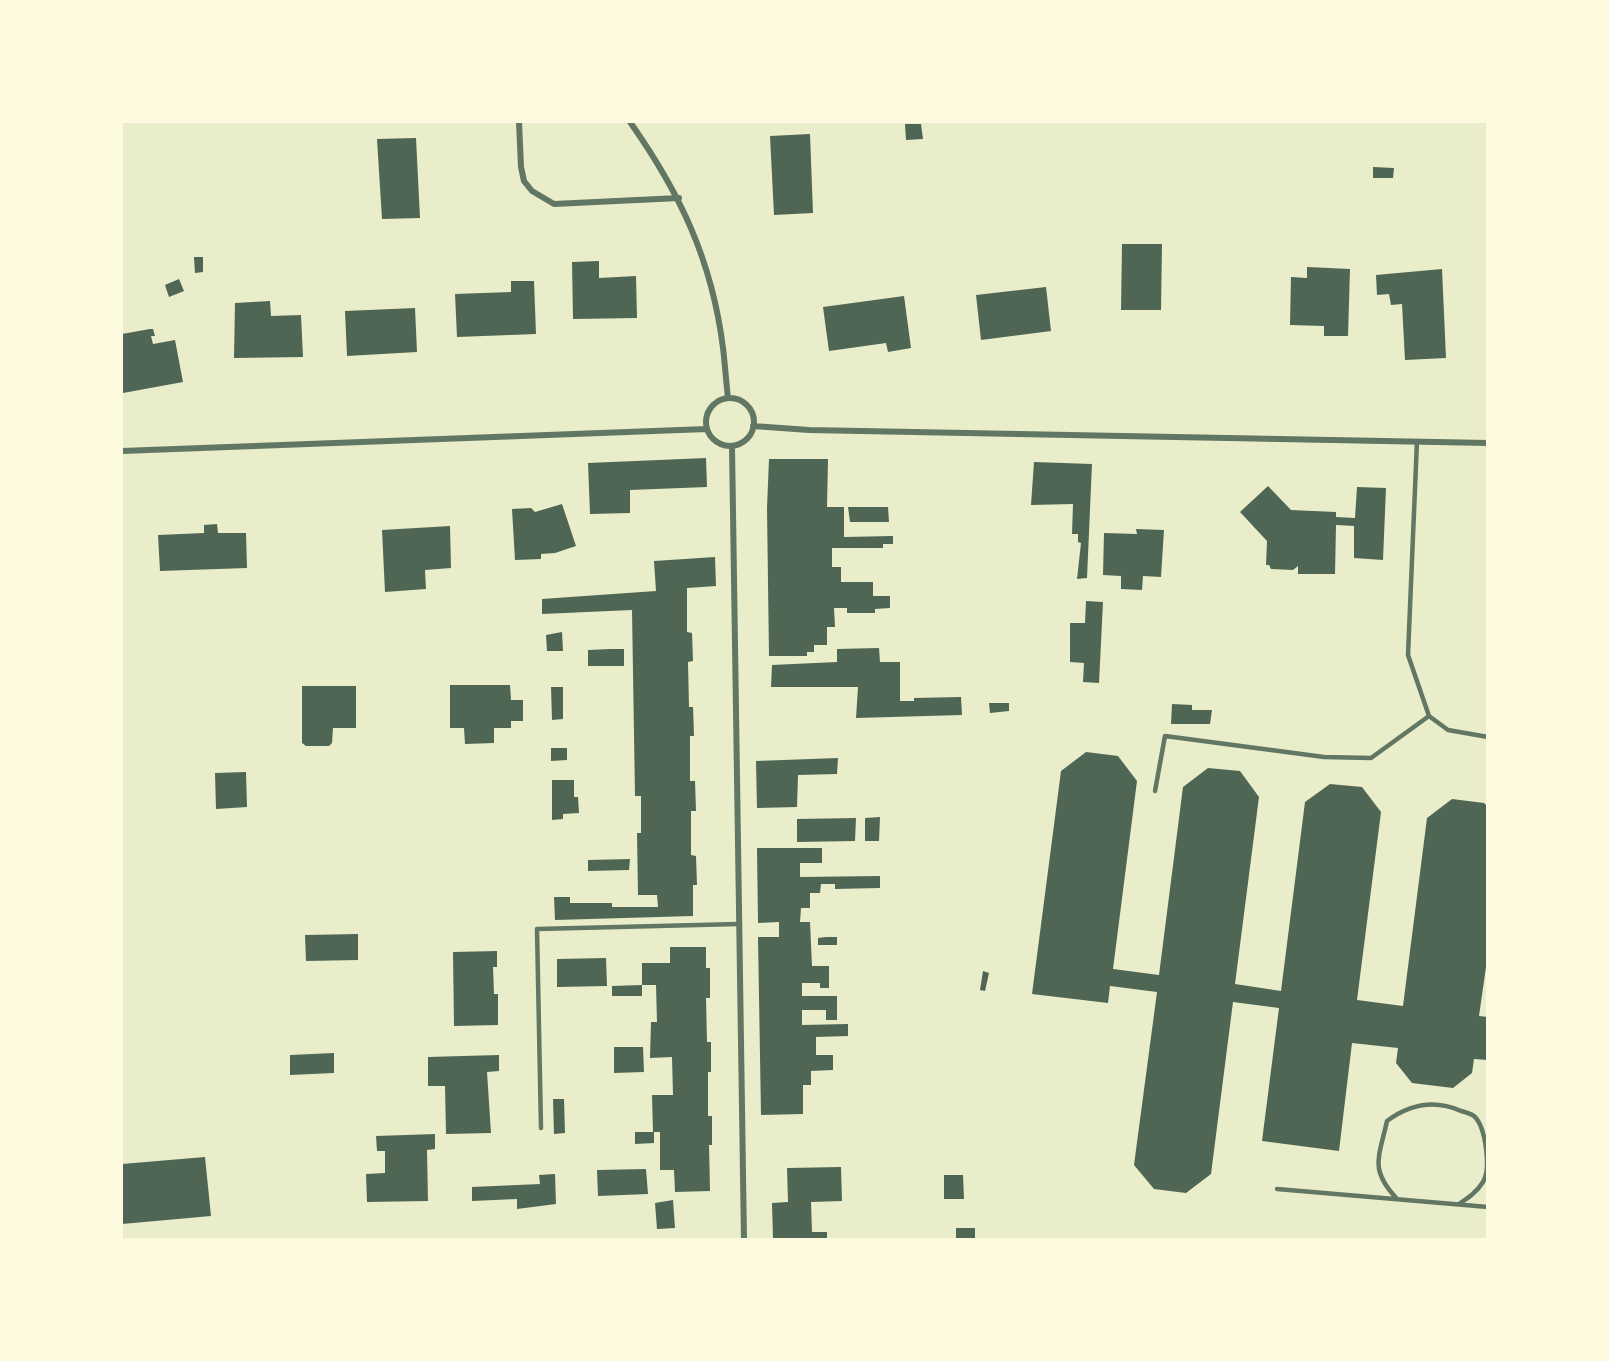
<!DOCTYPE html>
<html>
<head>
<meta charset="utf-8">
<style>
  body { margin:0 }
  #map { position:relative; width:1609px; height:1361px; overflow:hidden; background:#e9edc9; font-family:Commissioner,sans-serif }
  canvas { display:block }
  .frame { position:absolute; inset:0; border:123px solid #fefae0; pointer-events:none }
</style>
</head>
<body>
<div id="map">
<canvas width="1609" height="1361"></canvas>
<div class="frame"></div>
</div>
<script>
const g = document.querySelector('canvas').getContext('2d');
g.lineJoin = 'round';
function fillPath(path, color) {
  g.fillStyle = color;
  g.fill(path, 'evenodd');
}
function strokePath(path, color, width, dash) {
  g.strokeStyle = color;
  g.lineWidth = width;
  g.lineCap = dash ? 'butt' : 'round';
  g.setLineDash(dash || []);
  g.stroke(path);
}
fillPath(new Path2D(`
  M905 124H921L923 139 906 140Z
  M810 134 813 213 774 215 770 136Z
  M416 138 420 218 382 219 377 139Z
  M1373 167 1394 168 1393 178H1373Z
  M1122 244H1162L1161 310H1121Z
  M194 257H203V272L195 273Z
  M599 261V278L636 276 637 318 573 319 572 262Z
  M1307 267 1350 269 1348 336H1324V326L1290 325 1291 277 1307 278Z
  M1442 269 1446 358 1405 360 1402 304 1391 305 1389 294 1377 295 1376 275Z
  M179 279 184 291 169 297 165 285Z
  M511 281H534L536 334 457 337 455 294 511 292Z
  M1046 287 1051 331 981 340 976 295Z
  M904 296 911 348 888 352 886 343 829 351 823 307Z
  M270 301 271 316 301 315 303 357 234 358 235 303Z
  M415 308 417 352 347 356 345 311Z
  M150 329H153L155 336H151L153 344 175 340 183 382 123 393 122 334Z
  M706 458 707 487 630 490V513L590 514 588 463Z
  M769 459H828L827 507H844V537L893 536V544H883V548H832V567H841V582H873V596H890V608L875 609V613H847V608H834L835 627H827V645H814V652H807V656H769L767 508Z
  M1034 462 1092 464 1087 578 1077 579 1081 543 1078 542V534H1072L1073 504 1031 505Z
  M1268 486 1291 510 1336 512V517L1355 518 1357 487 1386 488 1383 560 1354 558V526L1336 525 1335 574H1298V566L1293 570 1271 569 1269 565H1266L1267 541 1240 512Z
  M562 504 576 546 555 553 541 554V559L515 560 512 509 531 508 535 512Z
  M848 507H888L889 522H850Z
  M217 524 218 533H246L247 568 160 571 158 535 204 533V525Z
  M450 526 451 568 425 570 426 589 385 592 382 530Z
  M1136 529 1164 530 1161 577 1143 576 1142 590 1121 589V576L1103 575 1104 533 1137 534Z
  M715 557 716 586 687 588V632L692 633 693 661 688 662 689 707H693L694 736H690V781H695L696 811H691V855L696 856 697 885H693V916L555 920 554 897H570V903H612V907H658L657 895H638L637 833H641V796H635L632 610 542 614V599L656 591 654 561Z
  M1086 601 1103 602 1099 683 1083 682 1084 663 1070 662V623H1085Z
  M562 632 563 651H547L546 635Z
  M879 648 880 662H900V701H914V698L961 697 962 715 856 718 858 687H771L772 665 837 662V649Z
  M610 649H624V666H588V650Z
  M450 685H510L511 700H523V721H511V728H494V743L465 744 464 728H450Z
  M302 686H356V728H333L332 743 329 746H306L302 743Z
  M551 687H563V719L552 720Z
  M989 703H1009V711L990 713Z
  M1172 704 1192 705V710H1212L1210 724H1171Z
  M551 748H567V760L551 761Z
  M1086 752 1118 756 1137 781 1113 969 1159 975 1183 787 1208 768 1240 771 1259 797 1235 984 1281 991 1305 802 1330 784 1362 787 1381 812 1357 1000 1403 1006 1427 818 1452 799 1484 803 1488 807V953L1479 1016 1488 1017V1060L1474 1059 1472 1073 1453 1088 1412 1083 1396 1063 1398 1048 1352 1043 1339 1151 1262 1141 1279 1008 1233 1002 1211 1174 1186 1193 1154 1189 1134 1165 1157 992 1110 986 1108 1003 1032 994 1061 771Z
  M838 758 837 774 798 775 797 807 757 808 756 761Z
  M246 772 247 807 216 809 215 773Z
  M552 780H574V797H578L579 813 563 814V819L552 820Z
  M880 817 879 841H865V818Z
  M856 818 855 841 797 842V819Z
  M757 848H822V863H800V877L880 876V888L835 889V884H821L820 893H810V908H801L800 922H810L812 966H829V988H820V983H802V996H837V1020H826V1010H802V1025L848 1024V1036L816 1037V1055H833V1070L811 1071V1085H803V1114L761 1115 758 937H779V922L758 923Z
  M630 859 629 870 588 871V860Z
  M358 934V960L306 961 305 935Z
  M826 937H837V945H818V938Z
  M670 947H706V968H710V998H706L707 1042H711V1072H708V1116H712V1145H709L710 1191 675 1192 674 1170H660V1132H653L652 1095H673L672 1057 650 1058 651 1022H657L656 985H642V963H670Z
  M497 951V967H493L494 994H498V1025L454 1026 453 952Z
  M606 958 607 986 557 987V959Z
  M983 971 989 973 985 991 980 990Z
  M642 985V996H612V986Z
  M614 1047H643L644 1072 614 1073Z
  M334 1053V1073L290 1075V1055Z
  M499 1055V1071L487 1072 491 1133 446 1134 445 1086H428V1057Z
  M553 1099H564L565 1133 554 1134Z
  M635 1132H654V1143L635 1144Z
  M435 1134V1149L427 1150 428 1201 367 1202 366 1174 385 1173V1151H377L376 1136Z
  M205 1157 211 1216 122 1224V1164Z
  M841 1167 842 1201 811 1202 812 1232H827V1239H773L772 1203 788 1202 787 1168Z
  M646 1169 648 1194 598 1196 597 1170Z
  M555 1174 556 1204 517 1209V1199L472 1201V1187L540 1184 539 1175Z
  M944 1175H963L964 1199H944Z
  M673 1200 675 1228 657 1229 655 1203Z
  M956 1228H975V1239H956Z`), '#4f6655');
strokePath(new Path2D(`
  M1417 441 1408 655 1429 716 1448 730 1488 737
  M1155 791 1165 736 1324 757 1371 758 1429 716
  M541 1128 537 929 739 924
  M1277 1189 1488 1207
  M1397 1199C1369 1169 1379 1158 1387 1121 1410 1104 1434 1099 1461 1111 1465 1112 1471 1114 1474 1116 1486 1127 1491 1169 1483 1182 1477 1192 1468 1198 1459 1204`), '#617663', 4.5);
strokePath(new Path2D(`
  M519 122 521 167 524 181 532 191 554 204 679 198
  M630 122C680 193 712 260 723 348 725 364 726 381 728 398
  M706 422a24 24 0 1 1 48 0a24 24 0 1 1-48 0Z
  M753 426 809 430 1488 443
  M732 446 744 1240
  M122 451 707 429`), '#617663', 6);
</script>
</body>
</html>
